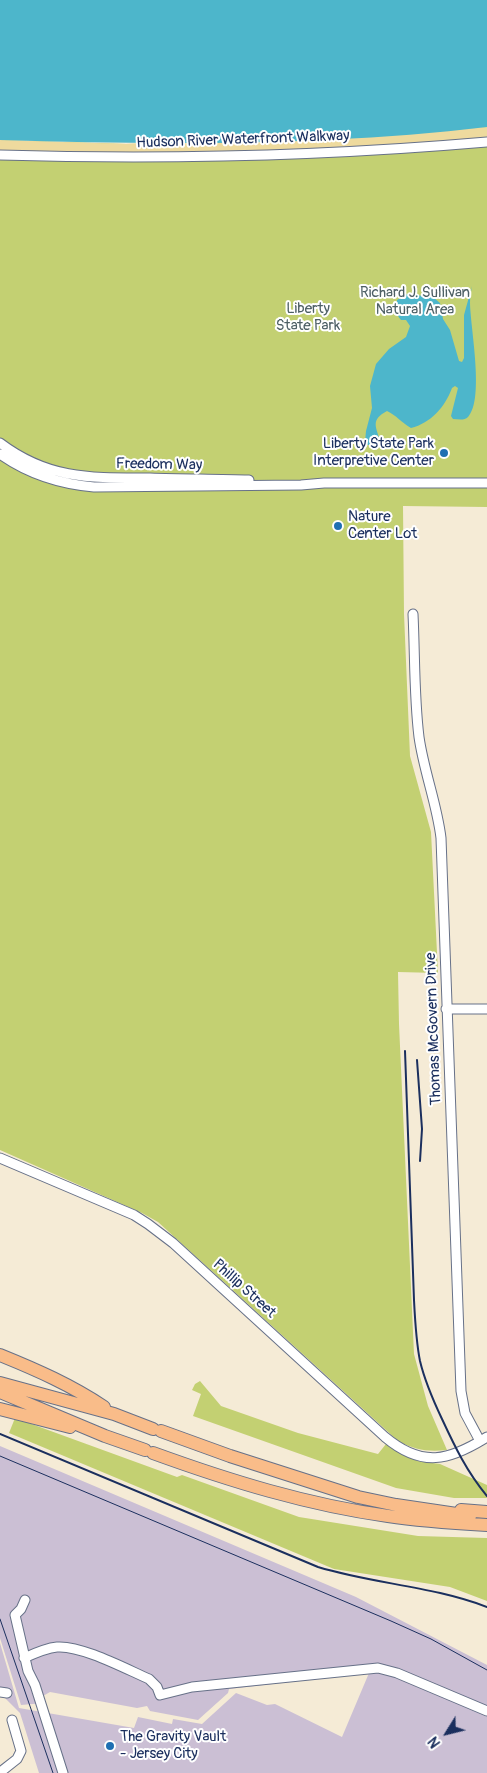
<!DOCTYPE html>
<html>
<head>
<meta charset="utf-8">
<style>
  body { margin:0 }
  #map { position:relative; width:487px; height:1773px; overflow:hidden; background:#f5ebd6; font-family:Pangolin,sans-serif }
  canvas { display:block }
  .north { position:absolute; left:422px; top:1708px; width:50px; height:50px; -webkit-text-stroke:4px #fff; paint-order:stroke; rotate:234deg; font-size:14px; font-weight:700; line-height:20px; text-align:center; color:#1b2f5e }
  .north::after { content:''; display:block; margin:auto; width:18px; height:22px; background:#1b2f5e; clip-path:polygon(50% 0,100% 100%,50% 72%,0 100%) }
</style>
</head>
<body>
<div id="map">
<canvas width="487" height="1773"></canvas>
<div class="north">N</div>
</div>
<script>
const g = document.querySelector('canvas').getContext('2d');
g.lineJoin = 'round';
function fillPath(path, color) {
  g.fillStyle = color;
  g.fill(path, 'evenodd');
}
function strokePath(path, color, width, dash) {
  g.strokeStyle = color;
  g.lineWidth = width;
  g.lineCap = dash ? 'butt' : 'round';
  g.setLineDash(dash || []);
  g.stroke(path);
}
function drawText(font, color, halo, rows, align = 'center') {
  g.font = font + ' Pangolin,sans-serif';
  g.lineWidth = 4;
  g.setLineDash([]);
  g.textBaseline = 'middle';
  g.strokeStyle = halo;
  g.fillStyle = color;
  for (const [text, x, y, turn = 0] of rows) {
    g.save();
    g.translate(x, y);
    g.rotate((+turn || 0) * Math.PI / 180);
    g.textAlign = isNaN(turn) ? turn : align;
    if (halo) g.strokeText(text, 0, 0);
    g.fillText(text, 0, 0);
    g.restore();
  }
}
fillPath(new Path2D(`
  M0 1446 356 1597 487 1665V1773H39L20 1713 5 1698 0 1697V1643L19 1708 134 1728 138 1717 172 1724 173 1719 202 1724 236 1693 267 1705 275 1704 342 1737 369 1673 229 1689 228 1693 198 1720 150 1711 147 1706 137 1708 50 1692 43 1696 45 1703 21 1705 0 1638Z`), '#cbbfd4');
fillPath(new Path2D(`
  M487 127V507L403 506 404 614 410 756 431 832 438 973 398 972 399 1024 414 1354 428 1406 447 1450C428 1452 415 1450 398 1441L158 1222 142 1213 0 1150V140L126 144 367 137Z
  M200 1381 221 1406 298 1433 378 1454 386 1444 401 1454 418 1461 440 1464 487 1485V1498H454L396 1488 193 1416 201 1394 192 1390 195 1384Z
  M15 1418 177 1477 182 1475 299 1517 418 1536 487 1538V1601L450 1587 334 1569 9 1433Z`), '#c3d072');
fillPath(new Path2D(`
  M487 127V138C325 151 162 157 0 150V140L126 144 367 137Z`), '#eeda9e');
fillPath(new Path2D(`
  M0 0H487V127C326 146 162 145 0 140Z
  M472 286C471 291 470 297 470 302 470 326 485 399 468 417 464 421 458 419 453 419L451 416 458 388 455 386 452 388C445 407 431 423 411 428 402 423 396 415 387 411 370 420 376 427 381 443L379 446 368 445 365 442 366 431 372 408 370 386 376 364 389 349 406 337 410 326 406 320H401C395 313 395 308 397 300L407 294 433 297 440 303 443 319 450 330 459 361 462 362 464 358V315Z`), '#4db6cb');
const minor = new Path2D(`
  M0 155C162 160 325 156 487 142
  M0 443C49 480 92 478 150 478 183 479 216 479 249 480
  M0 454C28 474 60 484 94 487L301 485 324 483H487
  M413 614C415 655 414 697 419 737 424 772 437 804 441 838L461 1391 465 1413 480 1441
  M446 1009H487
  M0 1158 134 1215 148 1224 173 1243 385 1437C422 1468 449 1461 487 1437
  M25 1600 21 1609 15 1615 28 1671 35 1685 63 1773
  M24 1658C35 1653 46 1648 57 1647 81 1645 126 1669 149 1679L157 1687 160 1695 192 1687 378 1668 397 1673 487 1711
  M0 1692 7 1693
  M3 1770 17 1759 21 1751 12 1720`);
const highway = new Path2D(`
  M0 1355C37 1370 71 1385 104 1407
  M0 1383 114 1414 153 1429
  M0 1392 105 1436 145 1450
  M0 1409 70 1427
  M161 1431 230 1456 358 1497 396 1505 470 1516
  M153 1453C230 1481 308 1505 388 1516 421 1521 454 1523 487 1525
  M461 1510 487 1512`);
strokePath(minor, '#677188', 11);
strokePath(highway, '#677188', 14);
strokePath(minor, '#fff', 9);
strokePath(highway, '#f9bc89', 12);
strokePath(new Path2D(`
  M0 1456 391 1621 431 1639 487 1670
  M0 1619 53 1773`), '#1b2f5e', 1);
strokePath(new Path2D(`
  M405 1051 414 1300C415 1320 416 1341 420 1361 425 1382 433 1400 442 1419 455 1447 467 1472 487 1496
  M417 1060 422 1129 420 1161
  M0 1434 318 1567C374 1584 432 1586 487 1607`), '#1b2f5e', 2);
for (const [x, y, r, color] of [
  [444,453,5,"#1f6fb2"],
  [338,526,5,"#1f6fb2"],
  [110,1746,5,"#1f6fb2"]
]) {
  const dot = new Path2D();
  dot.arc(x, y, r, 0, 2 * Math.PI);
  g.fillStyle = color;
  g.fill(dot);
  strokePath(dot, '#fff', 2);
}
drawText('15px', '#1b2f5e', '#fff', [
  ["Hudson River Waterfront Walkway",243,140,-2],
  ["Freedom Way",159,465,1],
  ["Thomas McGovern Drive",434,1029,-92],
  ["Phillip Street",244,1289,42]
]);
drawText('15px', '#4d5f64', '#fff', [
  ["Richard J. Sullivan",415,293],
  ["Natural Area",415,310],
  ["Liberty",308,309],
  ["State Park",308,326]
]);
drawText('15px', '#1b2f5e', '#fff', [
  ["Liberty State Park",434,444,"right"],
  ["Interpretive Center",434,461,"right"],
  ["Nature",348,517],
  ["Center Lot",348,534],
  ["The Gravity Vault",120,1737],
  ["- Jersey City",120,1754]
], 'left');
</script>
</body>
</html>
